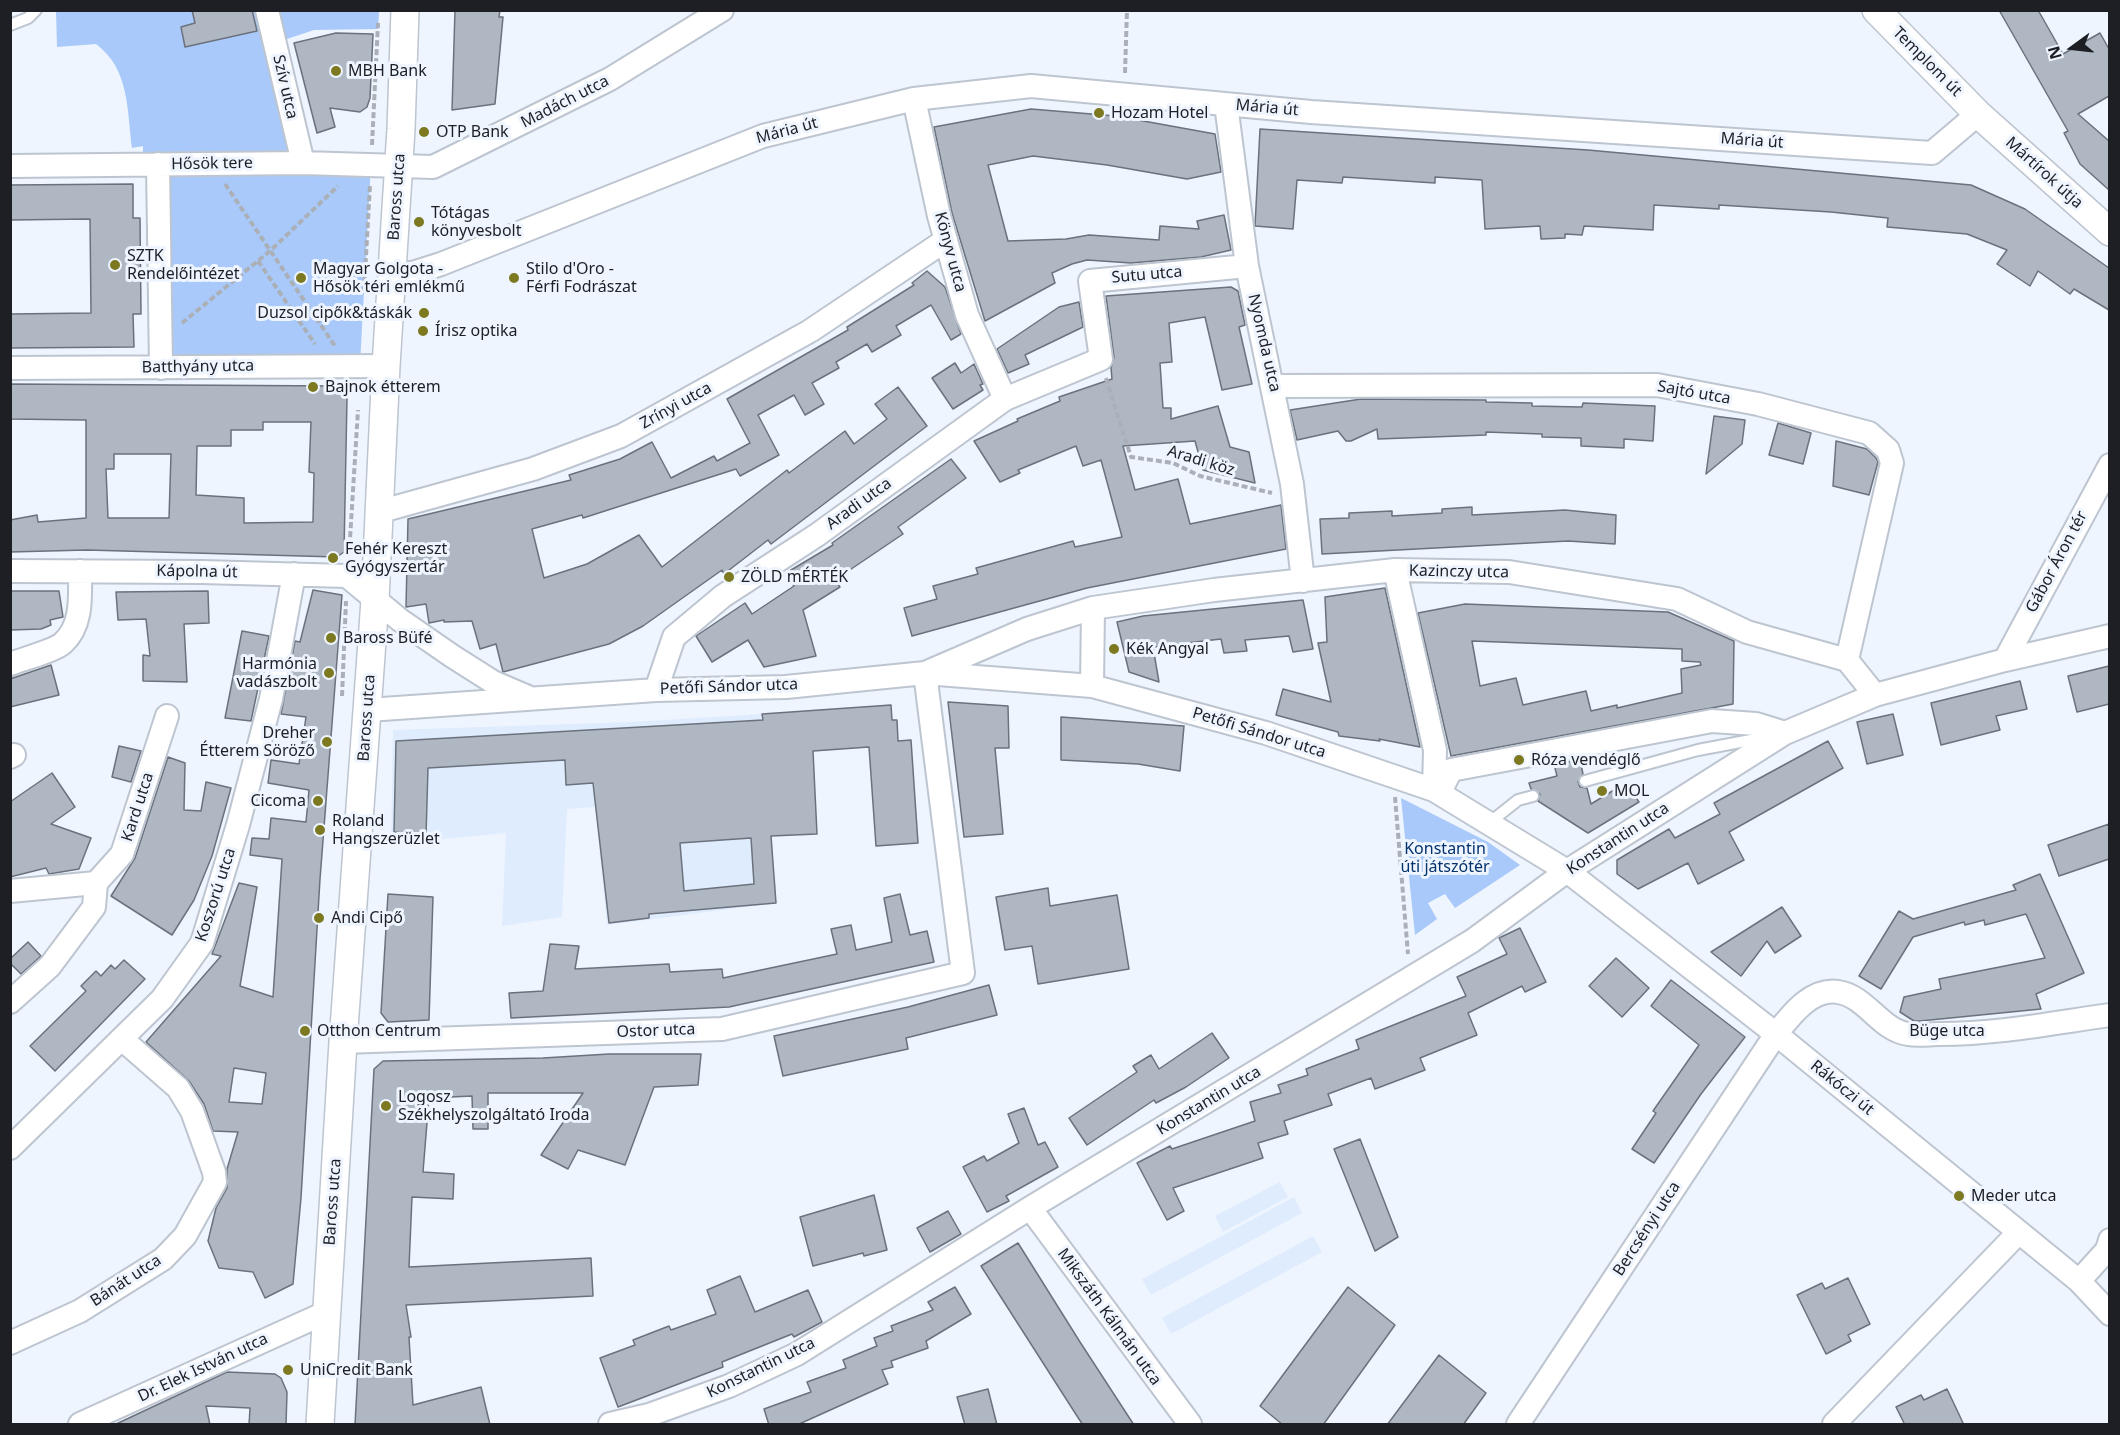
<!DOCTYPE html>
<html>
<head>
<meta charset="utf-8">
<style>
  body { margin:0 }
  #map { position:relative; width:2120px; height:1435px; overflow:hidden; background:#eef5fe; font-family:"Noto Sans",sans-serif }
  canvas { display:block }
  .frame { position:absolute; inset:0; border:12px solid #1d1f24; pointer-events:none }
  .north { position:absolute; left:2042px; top:18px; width:60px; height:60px; -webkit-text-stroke:4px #eef5fe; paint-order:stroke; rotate:255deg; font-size:16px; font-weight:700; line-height:24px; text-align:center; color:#1d1f24 }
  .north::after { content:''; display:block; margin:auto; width:21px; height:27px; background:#1d1f24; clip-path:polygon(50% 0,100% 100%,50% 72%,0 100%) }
</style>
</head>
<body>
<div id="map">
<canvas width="2120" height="1435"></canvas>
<div class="frame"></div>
<div class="north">N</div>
</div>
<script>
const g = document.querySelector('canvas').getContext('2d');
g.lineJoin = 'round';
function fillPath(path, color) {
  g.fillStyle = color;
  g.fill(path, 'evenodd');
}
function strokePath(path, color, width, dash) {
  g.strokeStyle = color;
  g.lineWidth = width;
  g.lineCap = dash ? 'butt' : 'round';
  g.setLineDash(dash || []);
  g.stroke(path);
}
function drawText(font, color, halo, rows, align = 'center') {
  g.font = font + ' "Noto Sans",sans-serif';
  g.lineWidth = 6;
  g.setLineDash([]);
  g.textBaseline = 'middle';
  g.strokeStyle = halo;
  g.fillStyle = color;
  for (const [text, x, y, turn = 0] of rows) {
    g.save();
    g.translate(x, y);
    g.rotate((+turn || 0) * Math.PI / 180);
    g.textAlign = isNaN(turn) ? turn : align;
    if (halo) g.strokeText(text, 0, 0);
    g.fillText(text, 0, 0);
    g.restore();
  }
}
fillPath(new Path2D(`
  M762 714 776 903 607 925 595 807 567 809 562 917 502 926 506 833 391 844 393 730 631 722Z
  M1280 1182 1288 1197 1223 1232 1215 1216Z
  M1294 1197 1302 1213 1151 1295 1142 1279Z
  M1313 1236 1322 1252 1171 1334 1162 1318Z`), '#dfecfe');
fillPath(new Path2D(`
  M56 11H379L378 29 314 30 275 43 303 163 371 164 360 364 161 368 159 167 143 166V146L132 148C127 111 130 69 96 44L57 47Z
  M1401 798 1488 842 1520 865 1455 908 1445 894 1428 903 1437 919 1415 935Z`), '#a8c9f9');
const building = new Path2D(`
  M192 10H252L257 31 185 47 181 27 195 23Z
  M455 10H500L499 17H503L495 104 452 110Z
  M1999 10H2038L2063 54 2100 33 2109 49V96L2078 114 2109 141V190L2080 164 2064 133 2068 131Z
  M336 33 373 34 370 98 367 107 360 112 330 108 335 127 317 133 294 43Z
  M1031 109 1116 116 1215 134 1221 172 1187 179 1107 165 1033 156 988 165 1008 241 1066 239 1089 235 1159 240 1160 226 1199 229 1197 221 1224 215 1231 250 1201 257 1131 263 1087 260 1072 264 1052 273 1055 283 985 321 952 213 934 127Z
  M1260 129 1588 150 1971 185 2025 209 2109 268V310L2074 289 2070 294 2038 271 2030 286 1997 264 2007 250 1967 234 1887 227 1888 218 1831 212 1719 205V209L1654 205 1653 230 1584 226 1582 235 1565 234V238L1541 239 1540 226 1485 229 1482 180 1435 177V183L1343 177 1342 183 1297 180 1293 229 1255 226Z
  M133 184V218H140L141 314H133L134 347 10 348V314L91 313 90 219 10 220V185Z
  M927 271 945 287 961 334 951 340 931 305 896 326 901 335 872 352 867 344 836 362 839 368 812 383 824 404 805 415 794 395 758 415 779 455 740 476 736 469 583 518 582 515 532 529 544 578 587 564 639 535 662 567 787 470 789 473 845 431 854 444 887 419 875 404 898 387 927 426 771 544 768 540 724 574 722 570 643 626 609 644 503 672 496 644 480 649 472 621 444 622V620L429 623 426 604 406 607 408 519 571 480 569 475 620 459 652 442 671 478 714 456 717 461 750 443 727 399 848 330 847 327 914 285 912 283Z
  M1231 287 1238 291 1245 325 1239 327 1252 384 1222 390 1205 317 1169 323 1172 362 1160 363 1163 408H1171V419L1218 406 1230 447 1249 452 1255 483 1203 470 1195 441 1123 446 1135 490 1178 479 1190 524 1281 505 1286 549 1087 588 912 636 904 608 937 599 933 586 978 574 976 568 1073 541 1075 547 1122 537 1101 460 1083 466 1076 446 1018 470 1020 473 1000 482 974 441 1018 421 1017 419 1060 401 1059 397 1112 379 1111 368 1114 357 1106 296Z
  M1079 302 1083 327 1025 355 1029 364 1008 373 997 349 1059 307Z
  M955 363 961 373 974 364 983 384 980 385 983 390 953 409 932 378Z
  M10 384 337 386 347 398 344 552 337 557 87 550 10 552V520L37 515 38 522 86 518V420L10 419ZM263 422H311L309 472 314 473 313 522 244 523V498L196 495 197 446H231V430H263ZM114 454H171L169 518H108L106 469H114Z
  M1361 399 1486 400V402L1532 403V406L1582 407 1583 403 1655 406 1653 441 1624 439V448L1581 446V438L1542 437V434L1486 432V435L1378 439 1377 429 1351 441H1346L1338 431 1297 440 1290 410Z
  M1714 416 1745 420 1742 444 1706 474Z
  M1778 423 1811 433 1803 464 1769 455Z
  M1836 441 1867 449 1876 458 1878 462 1869 495 1833 486Z
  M951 459 966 478 898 527 903 534 835 580 840 587 803 610 816 656 764 667 748 640 712 662 696 636 745 603 752 614 794 586 786 573 833 545 832 543Z
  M1472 507V515L1565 510 1616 515 1615 544 1568 541 1322 554 1320 519 1349 518V513L1392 511V516L1442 513V509Z
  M1385 588 1420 747 1379 739 1380 741 1339 736 1338 732 1276 715 1283 689 1331 702 1318 643 1327 642 1325 597Z
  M313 590 342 595 320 879 301 1198 293 1284 265 1298 253 1272 219 1268 208 1241 216 1208 227 1188V1169L238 1132 213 1131 204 1104 189 1081 146 1042 221 956 212 954 239 883 257 887 240 986 273 997 282 859 250 855 252 838 269 839 271 818 306 822 309 790 268 783 271 760 299 764 306 717 281 714 295 641 300 642ZM234 1068 266 1073 262 1104 229 1102Z
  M10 591H59L63 617 50 620 51 625 41 629 10 630Z
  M208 591 209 623 184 624 187 682 143 681V655L150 656 146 619 118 620 116 592Z
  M1303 600 1313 649 1293 652 1289 636 1245 640 1247 651 1224 653 1221 639 1153 647 1159 682 1129 672 1117 622 1143 616Z
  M1465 604 1668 612 1734 641 1733 704 1451 756 1418 613ZM1472 641 1682 649V661L1700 662 1701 665 1681 669 1682 693 1617 708V705L1591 711 1586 691 1523 705 1516 678 1480 686Z
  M242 631 269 636 251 721 225 718Z
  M51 665 59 695 10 707V679Z
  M2109 666V704L2077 712 2068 676Z
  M2020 681 2027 709 1996 716 2000 730 1941 745 1931 703Z
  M948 702 1008 706 1009 748H995L1003 834 964 837Z
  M891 705 892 720H897L898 741 911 740 918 843 876 846 869 747 813 751 817 834 771 836 776 903 649 914V918L609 923 593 783 566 785 565 760 428 768 426 836 394 832 396 741 763 720 762 714ZM751 838 754 884 684 891 680 843Z
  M1893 714 1903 755 1867 764 1857 722Z
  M1061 717 1184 726 1180 771 1138 764 1061 760Z
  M1828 741 1843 768 1729 832 1744 860 1698 884 1688 863 1638 889 1617 874V860L1669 829 1675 838 1720 814 1714 803Z
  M119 746 141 751 131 782 112 777Z
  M168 757 185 763 184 810 201 811 206 782 231 788 212 856 194 900 172 935 111 896 135 858Z
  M1580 760 1583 774 1578 782 1580 787 1587 788 1591 804 1614 790 1617 795 1629 787 1639 802 1588 833 1538 801 1540 794 1531 789 1529 783 1557 776 1554 764Z
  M52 773 75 807 51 824 91 838 79 869 49 874 46 868 10 877V802Z
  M2109 824V859L2059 876 2048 845Z
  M2040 874 2084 973 2036 994 2041 1009 1920 1021H1914L1900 1012 1904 997 1941 989 1939 979 2045 958 2026 914 1985 925 1984 920 1965 925 1964 922 1913 937 1881 989 1859 976 1899 911 1913 919 2016 890 2013 885Z
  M1048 888 1050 906 1117 895 1129 969 1038 984 1032 946 1005 950 996 897Z
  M388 894 433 897 429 1020 388 1022 381 1013Z
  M900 894 910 935 927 931 934 962 729 1007 511 1018 509 993 543 991 550 944 579 946 575 969 669 964 670 972 722 969 723 978 837 954 831 929 851 925 856 950 892 942 884 898Z
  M1782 907 1801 936 1775 953 1767 941 1741 976 1711 952Z
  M1520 928 1546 982 1525 992 1522 986 1468 1013 1477 1035 1420 1058 1425 1070 1375 1089 1371 1078 1328 1094 1332 1105 1284 1121 1288 1134 1258 1143 1263 1158 1173 1188 1184 1211 1167 1220 1137 1163 1170 1146 1172 1149 1255 1121 1250 1102 1281 1093 1278 1085 1308 1075 1306 1069 1359 1049 1356 1040 1466 996 1457 977 1507 954 1499 938Z
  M28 942 41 956 21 974 10 963V959Z
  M1616 958 1649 988 1622 1017 1589 986Z
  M124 960 145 979 55 1071 30 1046 86 991 81 986 96 971 101 976 111 965 115 969Z
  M1671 980 1745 1037 1701 1094 1654 1163 1632 1149 1656 1113 1653 1111 1699 1045 1651 1006Z
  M989 985 997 1015 906 1038 908 1049 783 1076 774 1036 908 1007Z
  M1212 1033 1229 1058 1186 1087 1156 1103 1154 1100 1087 1145 1069 1118 1137 1072 1133 1066 1151 1055 1159 1069Z
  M609 1054H701L698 1085 654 1087 625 1165 578 1150 568 1169 541 1155 583 1093H488V1129H473L472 1096 429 1098 423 1172 454 1174 453 1199 412 1197 409 1267 591 1258 593 1296 406 1305 411 1337H409L413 1405 481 1387 490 1425H355L374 1069 383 1061 543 1058Z
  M1024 1108 1038 1145 1045 1142 1058 1167 1006 1196 1009 1201 987 1212 963 1167 984 1156 987 1161 1019 1143 1008 1114Z
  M1360 1139 1398 1237 1375 1251 1334 1149Z
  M874 1195 887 1250 864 1256 863 1253 813 1266 800 1217Z
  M948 1211 961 1234 930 1252 917 1228Z
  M1018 1243 1080 1342 1134 1425H1083L1077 1416 981 1266Z
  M740 1276 755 1312 808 1290 822 1322 794 1337 792 1334 722 1362 723 1367 618 1407 600 1358 635 1345 633 1340 669 1326 671 1330 716 1314 707 1290Z
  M1848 1278 1870 1324 1848 1335 1851 1341 1826 1354 1797 1295 1822 1283 1825 1289Z
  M955 1287 971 1314 926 1341 928 1348 891 1361 893 1367 882 1370 888 1384 797 1425H769L764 1409 811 1392 807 1382 846 1368 843 1360 877 1346 874 1338 893 1331 891 1326 933 1310 928 1302Z
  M1348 1287 1395 1325 1323 1425H1283L1260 1406Z
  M1439 1355 1486 1393 1463 1425H1387Z
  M227 1372 275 1374 281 1378 287 1392 286 1425H249L250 1408 206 1406 210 1425H114Z
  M988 1389 997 1425H965L957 1397Z
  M1947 1389 1964 1425H1905L1896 1407 1921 1395 1924 1400Z`);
fillPath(building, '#afb7c2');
strokePath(building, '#6b727d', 1.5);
const service = new Path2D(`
  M10 25 28 18 36 10
  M1585 781 1698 750 1767 737
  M1489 823 1518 800 1533 796`);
const minor = new Path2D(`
  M267 10 303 163
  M914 99 939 216 967 315 1005 399
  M1226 104 1247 266 1292 484 1303 581
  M158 164 161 368
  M10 166 303 163 433 167 610 79 722 10
  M392 276 416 272 441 264 763 136 914 99 1031 86 1311 112 1932 153 1978 114
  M10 368 386 366
  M1274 386 1657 385 1758 404 1869 433 1888 450 1892 463 1847 660
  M378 512 533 469 621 436 810 331 946 240
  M1395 570 1435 750 1434 790
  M10 571 202 572 347 576 400 620 452 656 493 682 528 697
  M2005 660 2110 465
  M10 664C23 659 54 651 63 643 83 625 80 595 80 571
  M1092 686 1093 608 1214 590 1395 570 1509 572 1677 599 1747 632 1847 660 1875 695
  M656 690 674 637 723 596 817 535 1005 399 1101 359 1090 281 1247 266
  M368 710 656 690 786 687 925 673 1092 686 1266 733 1434 790 1567 871 1776 1034 2079 1281 2110 1314
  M10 757 14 755
  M1440 792 1451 770 1712 721 1756 724 1785 733
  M10 891 96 883
  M10 1002 50 966 94 907 96 883 122 854 167 716
  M343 1042 722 1029 963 973 925 673 1027 629 1093 608
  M10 1148 162 999 202 943 238 825 271 699 294 574
  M1030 1208 1190 1424
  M2079 1281 2107 1250 2110 1240
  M10 1343 80 1311 163 1259 185 1236 215 1182 214 1172 192 1111 178 1088 123 1040
  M80 1424 325 1313
  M610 1424 649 1415 729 1386 797 1354 1030 1208 1472 941 1567 871 1785 733 1875 695 2005 660 2110 636
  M1518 1424 1776 1034C1791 1015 1811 988 1838 992 1866 996 1880 1030 1908 1034 1918 1036 1930 1034 1940 1034 1997 1034 2053 1023 2110 1015
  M1834 1424 2019 1232`);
const tertiary = new Path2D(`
  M1876 10 1978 114 2110 232
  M320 1424 343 1042 375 600 386 366 401 129 405 10`);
strokePath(service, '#bdc5d0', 14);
strokePath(minor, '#bdc5d0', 26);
strokePath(tertiary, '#bdc5d0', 30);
strokePath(new Path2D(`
  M1125 73 1127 10
  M372 145 378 23
  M225 184 335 346
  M258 261 315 344
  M364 291 370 185
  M182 323 270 251 338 186
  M1106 378 1131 457 1173 463 1200 476 1272 493
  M349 555 358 410
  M342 696 346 601
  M1395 797 1408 954`), '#abb0b8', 4, [6, 3]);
strokePath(service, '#fff', 10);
strokePath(minor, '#fff', 22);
strokePath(tertiary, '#fff', 27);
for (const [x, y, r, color] of [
  [336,71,6,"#7c7920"],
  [1099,113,6,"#7c7920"],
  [424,132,6,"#7c7920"],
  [419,222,6,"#7c7920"],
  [115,265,6,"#7c7920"],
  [301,278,6,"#7c7920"],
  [514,278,6,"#7c7920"],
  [424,313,6,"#7c7920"],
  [423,331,6,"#7c7920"],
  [313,387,6,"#7c7920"],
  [333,558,6,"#7c7920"],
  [729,577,6,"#7c7920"],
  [331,638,6,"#7c7920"],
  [1114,649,6,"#7c7920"],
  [329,673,6,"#7c7920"],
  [327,742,6,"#7c7920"],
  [1519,760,6,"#7c7920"],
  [1602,791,6,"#7c7920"],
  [318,801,6,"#7c7920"],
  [320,830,6,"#7c7920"],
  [319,918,6,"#7c7920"],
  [305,1031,6,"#7c7920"],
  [386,1106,6,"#7c7920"],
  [1959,1196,6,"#7c7920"],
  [288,1370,6,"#7c7920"]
]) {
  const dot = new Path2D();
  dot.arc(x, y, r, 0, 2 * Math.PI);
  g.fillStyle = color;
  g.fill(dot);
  strokePath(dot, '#eef5fe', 2);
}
drawText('16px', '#1d1f24', '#eef5fe', [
  ["Templom út",1927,62,45],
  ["Szív utca",285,87,77],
  ["Madách utca",565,102,-27],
  ["Mária út",1267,108,5],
  ["Mária út",787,131,-15],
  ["Mária út",1752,141,4],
  ["Hősök tere",212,164,-1],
  ["Mártírok útja",2044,173,42],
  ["Baross utca",397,197,-86],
  ["Könyv utca",950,252,75],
  ["Sutu utca",1147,275,-5],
  ["Nyomda utca",1264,343,77],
  ["Batthyány utca",198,367,-1],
  ["Sajtó utca",1694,393,10],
  ["Zrínyi utca",676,406,-29],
  ["Aradi köz",1201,461,17],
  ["Aradi utca",859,504,-36],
  ["Gábor Áron tér",2057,562,-62],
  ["Kápolna út",197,572,1],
  ["Kazinczy utca",1459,572,1],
  ["Petőfi Sándor utca",729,687,-2],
  ["Baross utca",367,718,-86],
  ["Petőfi Sándor utca",1259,733,17],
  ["Kard utca",138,807,-72],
  ["Konstantin utca",1618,839,-33],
  ["Koszorú utca",216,895,-72],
  ["Ostor utca",656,1031,-2],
  ["Büge utca",1947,1031],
  ["Rákóczi út",1842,1088,39],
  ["Konstantin utca",1209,1101,-31],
  ["Baross utca",333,1202,-86],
  ["Bercsényi utca",1647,1229,-57],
  ["Bánát utca",126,1281,-33],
  ["Mikszáth Kálmán utca",1109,1317,54],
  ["Dr. Elek István utca",203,1368,-25],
  ["Konstantin utca",761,1368,-26]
]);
drawText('16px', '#1d1f24', '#eef5fe', [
  ["MBH Bank",348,71],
  ["Hozam Hotel",1111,113],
  ["OTP Bank",436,132],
  ["Tótágas",431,213],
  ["könyvesbolt",431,231],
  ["SZTK",127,256],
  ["Rendelőintézet",127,274],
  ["Magyar Golgota -",313,269],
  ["Hősök téri emlékmű",313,287],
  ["Stilo d'Oro -",526,269],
  ["Férfi Fodrászat",526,287],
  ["Duzsol cipők&táskák",412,313,"right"],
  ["Írisz optika",435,331],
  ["Bajnok étterem",325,387],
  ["Fehér Kereszt",345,549],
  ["Gyógyszertár",345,567],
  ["ZÖLD mÉRTÉK",741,577],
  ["Baross Büfé",343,638],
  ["Kék Angyal",1126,649],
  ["Harmónia",317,664,"right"],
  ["vadászbolt",317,682,"right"],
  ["Dreher",315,733,"right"],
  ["Étterem Söröző",315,751,"right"],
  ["Róza vendéglő",1531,760],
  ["MOL",1614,791],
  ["Cicoma",306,801,"right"],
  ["Roland",332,821],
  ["Hangszerüzlet",332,839],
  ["Andi Cipő",331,918],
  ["Otthon Centrum",317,1031],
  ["Logosz",398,1097],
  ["Székhelyszolgáltató Iroda",398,1115],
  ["Meder utca",1971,1196],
  ["UniCredit Bank",300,1370]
], 'left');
drawText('16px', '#04326d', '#eef5fe', [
  ["Konstantin",1445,849],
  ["úti játszótér",1445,867]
]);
</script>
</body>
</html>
